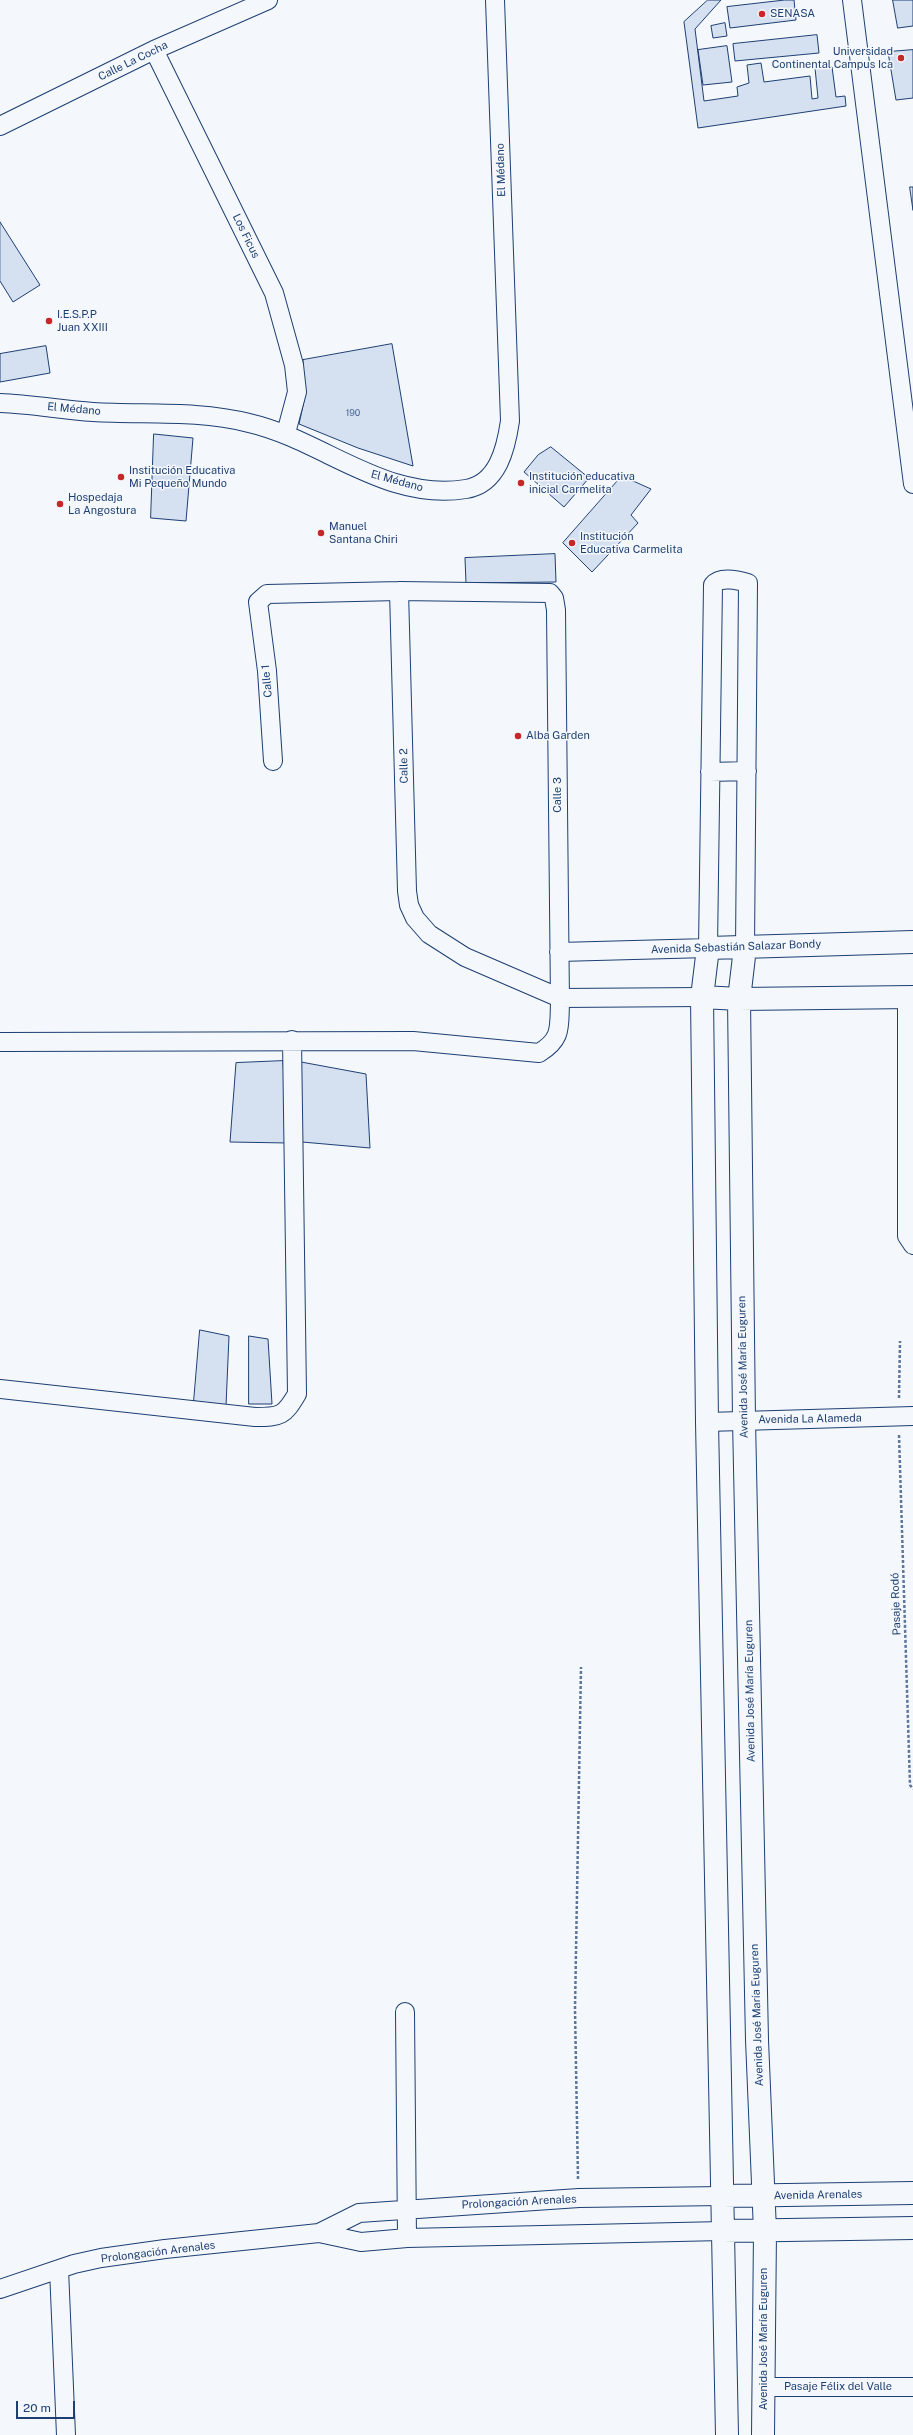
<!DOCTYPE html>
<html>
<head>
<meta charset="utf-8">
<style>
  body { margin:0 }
  #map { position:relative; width:913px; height:2435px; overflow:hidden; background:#f4f7fb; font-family:"Public Sans",sans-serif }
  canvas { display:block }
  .scale { position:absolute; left:16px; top:2401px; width:59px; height:18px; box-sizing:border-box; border:2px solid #1d3f73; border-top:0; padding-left:5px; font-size:12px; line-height:14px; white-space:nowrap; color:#1d3f73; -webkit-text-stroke:3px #f4f7fb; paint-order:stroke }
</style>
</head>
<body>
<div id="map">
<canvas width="913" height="2435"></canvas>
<div class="scale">20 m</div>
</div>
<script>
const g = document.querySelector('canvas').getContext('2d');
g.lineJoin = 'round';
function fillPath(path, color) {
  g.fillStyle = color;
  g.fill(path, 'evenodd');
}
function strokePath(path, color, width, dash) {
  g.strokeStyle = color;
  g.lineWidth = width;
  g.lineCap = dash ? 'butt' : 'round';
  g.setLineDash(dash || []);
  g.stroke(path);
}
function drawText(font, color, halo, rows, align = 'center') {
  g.font = font + ' "Public Sans",sans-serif';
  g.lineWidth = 3;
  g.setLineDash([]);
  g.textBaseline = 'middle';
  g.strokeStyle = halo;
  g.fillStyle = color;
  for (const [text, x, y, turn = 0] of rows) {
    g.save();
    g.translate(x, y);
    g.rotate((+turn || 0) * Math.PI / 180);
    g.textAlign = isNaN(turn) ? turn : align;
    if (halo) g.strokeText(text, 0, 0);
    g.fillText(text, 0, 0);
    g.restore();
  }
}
const building = new Path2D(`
  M708 0H721L695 29 704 101 738 96 737 87 749 83 747 65 761 63 764 82 810 76 812 99 818 98 815 68 832 67 836 97 845 96 846 106 698 128 684 22Z
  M785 0H794L796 20 730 28 727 7Z
  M893 0H913V26L898 28Z
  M725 23 727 36 713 38 711 26Z
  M817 35 819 53 735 61 733 44Z
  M727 46 732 82 703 85 698 50Z
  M913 50V98L896 100 888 52Z
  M910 187H913V210Z
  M0 222 40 285 13 302 0 281Z
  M392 344 413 466 358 448 299 424 304 401 303 360Z
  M46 346 50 373 0 382V354Z
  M154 434 193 438 186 521 151 518Z
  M551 447 589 478 564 507 524 472 538 455Z
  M622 476 651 489 631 515 638 523 592 572 563 543Z
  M555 554 556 582 466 583 465 558Z
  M283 1061 288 1143 230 1142 236 1063Z
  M301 1062 366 1074 370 1148 302 1142Z
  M200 1330 229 1336 226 1406 194 1401Z
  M249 1336 268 1339 272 1404H249Z`);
fillPath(building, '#d5e0f0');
strokePath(building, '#1d3f73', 1);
const minor = new Path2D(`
  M852 0 913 484
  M154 50 274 293 294 365 297 392 286 433
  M0 126 154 50 268 0
  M0 403C31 404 62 410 93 412 145 415 198 410 249 423 323 440 385 502 466 489 498 484 506 448 510 421L495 0
  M399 591 407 891 409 905 415 918 429 934 465 957 560 998 702 997
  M710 772 747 771
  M559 952 708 948 713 585C720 576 738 580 748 583L745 948
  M907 997V1236L913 1245
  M0 1042 413 1041 539 1053C562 1039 559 1028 560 1003L556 610 554 598 550 593 399 591 267 594 258 602 267 671 273 761
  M0 1389 255 1417C281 1417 284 1416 297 1394L292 1040
  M707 1422 913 1416
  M405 2012 407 2238
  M319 2233 361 2242 407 2238 723 2231
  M59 2269 66 2435
  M0 2289 74 2264 101 2258 165 2249 319 2233 359 2213 579 2198 723 2196
  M763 2387H913`);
const tertiary = new Path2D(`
  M745 948 739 999 744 1420 757 2040 765 2231 763 2435
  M702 997 739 999 913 997
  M723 2196 913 2193
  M723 2231 913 2228
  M727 2435 707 1422 702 997 708 948 913 942`);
strokePath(minor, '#1d3f73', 20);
strokePath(tertiary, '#1d3f73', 24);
strokePath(new Path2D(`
  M899 1398 900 1341
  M899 1435 910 1785 913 1789
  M578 2179 575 2009 581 1667`), '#5e769c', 2.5, [3, 2]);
strokePath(minor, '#f4f7fb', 18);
strokePath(tertiary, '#f4f7fb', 22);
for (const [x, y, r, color] of [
  [762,14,4,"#c62828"],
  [901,58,4,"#c62828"],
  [49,321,4,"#c62828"],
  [121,477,4,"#c62828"],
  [521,483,4,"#c62828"],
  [60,504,4,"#c62828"],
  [321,533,4,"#c62828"],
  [572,543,4,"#c62828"],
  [518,736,4,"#c62828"]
]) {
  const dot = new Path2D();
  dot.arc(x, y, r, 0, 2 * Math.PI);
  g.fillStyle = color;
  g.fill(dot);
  strokePath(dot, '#f4f7fb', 1.5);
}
drawText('9px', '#4b6792', null, [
  ["190",353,413]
]);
drawText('11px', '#1d3f73', '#f4f7fb', [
  ["SENASA",770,14],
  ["Universidad",893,52,"right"],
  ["Continental Campus Ica",893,65,"right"],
  ["I.E.S.P.P",57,315],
  ["Juan XXIII",57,328],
  ["Institución Educativa",129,471],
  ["Mi Pequeño Mundo",129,484],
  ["Institución educativa",529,477],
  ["inicial Carmelita",529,490],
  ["Hospedaja",68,498],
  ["La Angostura",68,511],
  ["Manuel",329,527],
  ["Santana Chiri",329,540],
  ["Institución",580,537],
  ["Educativa Carmelita",580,550],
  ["Alba Garden",526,736]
], 'left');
drawText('11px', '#1d3f73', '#f4f7fb', [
  ["Calle La Cocha",133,61,-26],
  ["El Médano",501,170,-92],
  ["Los Ficus",246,236,64],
  ["El Médano",74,409,5],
  ["El Médano",397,481,15],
  ["Calle 1",267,681,-95],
  ["Calle 2",404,766,-91],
  ["Calle 3",558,795,-90],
  ["Avenida Sebastián Salazar Bondy",736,947,-2],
  ["Avenida José María Euguren",743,1367,-91],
  ["Avenida La Alameda",810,1419,-1],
  ["Pasaje Rodó",896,1604,-92],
  ["Avenida José María Euguren",750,1691,-91],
  ["Avenida José María Euguren",757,2015,-92],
  ["Avenida Arenales",818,2195,-1],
  ["Prolongación Arenales",519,2202,-3],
  ["Prolongación Arenales",158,2252,-7],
  ["Avenida José María Euguren",764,2339,-90],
  ["Pasaje Félix del Valle",838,2387]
]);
</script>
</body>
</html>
